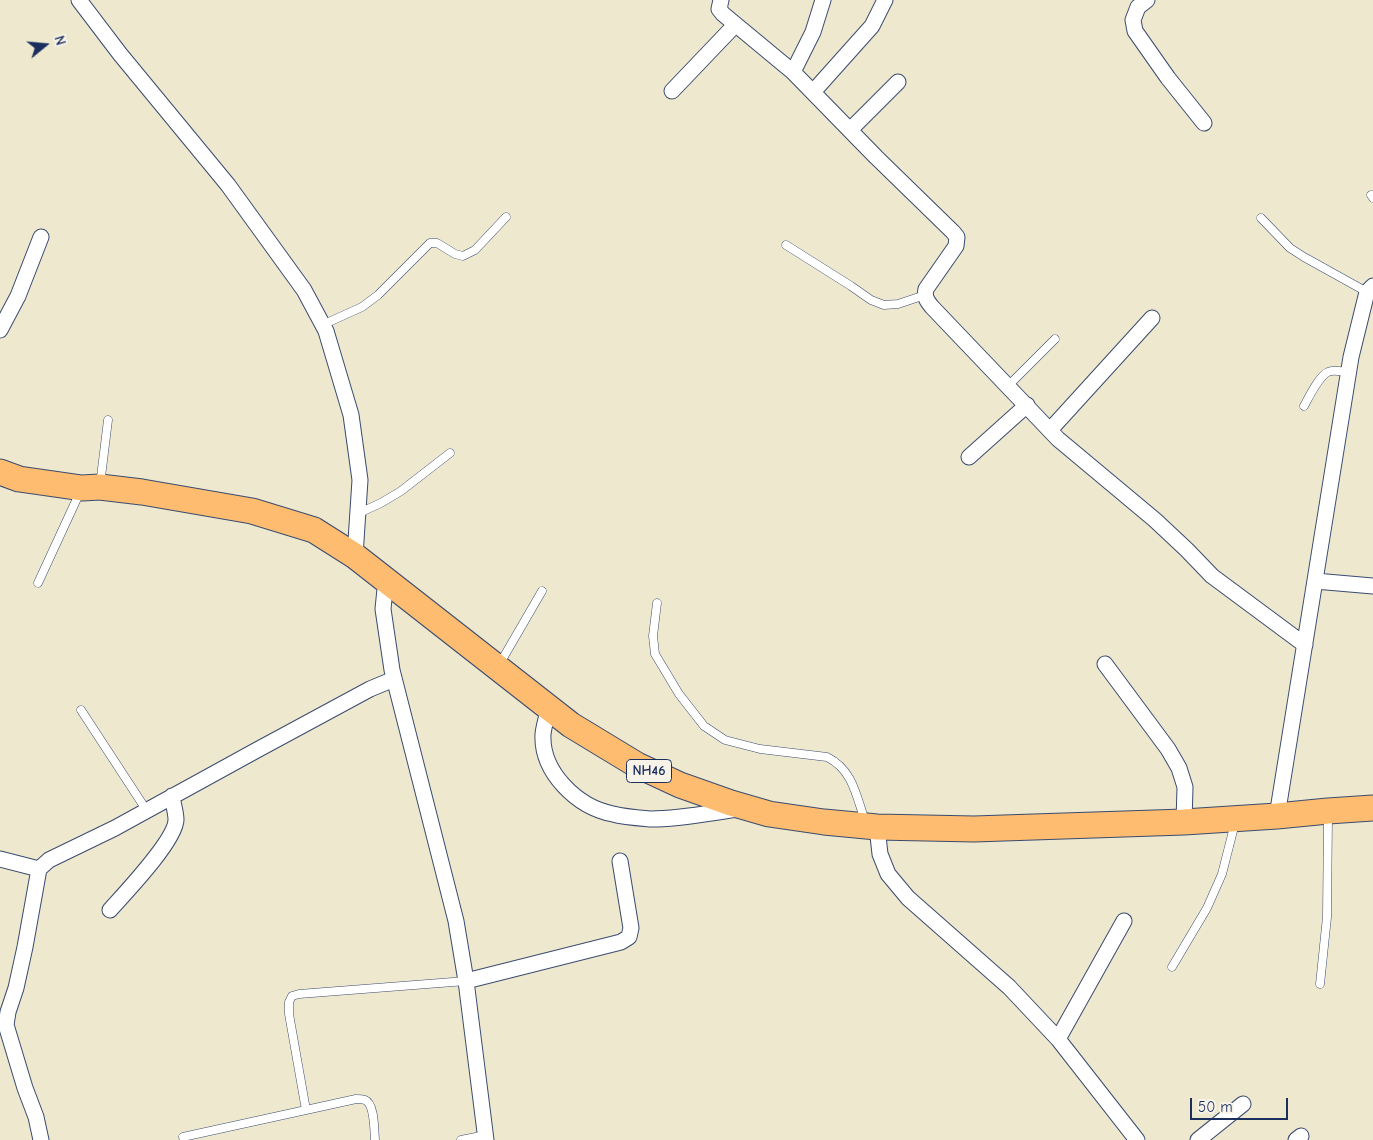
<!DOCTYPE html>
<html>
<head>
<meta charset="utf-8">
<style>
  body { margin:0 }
  #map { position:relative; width:1373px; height:1140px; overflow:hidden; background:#ede8ce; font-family:"Comic Neue",sans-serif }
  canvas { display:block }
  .north { position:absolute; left:20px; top:20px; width:50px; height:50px; -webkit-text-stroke:4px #f7f3e8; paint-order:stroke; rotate:73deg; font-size:14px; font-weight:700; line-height:20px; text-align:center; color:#1b2f5e }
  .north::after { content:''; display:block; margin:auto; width:18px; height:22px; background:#1b2f5e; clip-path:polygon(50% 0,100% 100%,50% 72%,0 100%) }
  .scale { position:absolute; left:1190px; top:1098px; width:98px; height:22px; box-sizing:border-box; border:2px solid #1b2f5e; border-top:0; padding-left:6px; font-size:15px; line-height:18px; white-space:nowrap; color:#1b2f5e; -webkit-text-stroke:4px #f7f3e8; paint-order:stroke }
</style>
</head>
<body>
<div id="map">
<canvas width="1373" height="1140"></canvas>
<div class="north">N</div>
<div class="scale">50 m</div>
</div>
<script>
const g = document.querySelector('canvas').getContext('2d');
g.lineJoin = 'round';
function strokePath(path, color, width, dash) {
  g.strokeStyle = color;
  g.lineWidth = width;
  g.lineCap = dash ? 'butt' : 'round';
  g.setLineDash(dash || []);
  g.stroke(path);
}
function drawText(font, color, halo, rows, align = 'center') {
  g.font = font + ' "Comic Neue",sans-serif';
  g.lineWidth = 4.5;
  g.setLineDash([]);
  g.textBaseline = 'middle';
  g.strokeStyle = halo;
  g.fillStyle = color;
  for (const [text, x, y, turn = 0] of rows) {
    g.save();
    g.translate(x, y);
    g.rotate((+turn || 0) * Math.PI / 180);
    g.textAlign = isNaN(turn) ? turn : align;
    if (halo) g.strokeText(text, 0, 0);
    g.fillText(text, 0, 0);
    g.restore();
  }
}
const service = new Path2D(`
  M1371 195 1373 198
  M1261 218 1290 248 1304 257 1367 292
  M786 245 851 286 871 300 884 305 898 304 925 295
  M322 325 362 307 378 295 430 243H437L455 254 463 256 475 250 506 217
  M1008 386 1055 339
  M1304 406C1309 397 1319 376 1328 372 1334 369 1342 372 1349 372
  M100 485 108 420
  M359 513 381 503 401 491 450 453
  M38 583 80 492
  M657 603 653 636 655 654 679 694 704 726 725 740 760 749 827 757C853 770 856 795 865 821
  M499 665 542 591
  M81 710 147 811
  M1172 967 1207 908 1222 874 1235 823
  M1320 984 1327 917 1328 815
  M306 1110 289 1014V1002L292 996 299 994 466 981
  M183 1137 356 1099C359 1099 362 1099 365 1100 375 1104 374 1130 375 1140
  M461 1140 486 1135`);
const minor = new Path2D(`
  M79 0 120 54 228 185 304 290 326 331 351 415 360 480 355 556
  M721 0 719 9 723 14 793 72 876 157 953 232 957 237 956 246 926 289C924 297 927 301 932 307L1058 439 1155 520 1187 550 1212 576 1305 645
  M1147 0 1138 7 1133 20 1135 31 1168 78 1204 123
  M793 72 813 32 823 0
  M672 91 735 25
  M813 92 872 26 885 0
  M850 130 898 82
  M0 330 18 296 41 237
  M1050 430 1152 318
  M969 457 1027 405
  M386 579 383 609 392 670 456 921 466 981 486 1140
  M1315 581 1373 586
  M1105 664 1168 749 1179 768 1185 787 1184 822
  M549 708C547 716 544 725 543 734 541 772 577 807 613 814 624 817 639 818 651 819 680 819 709 813 738 809
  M1277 816 1351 357 1367 292 1373 286
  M877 827 880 854 888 874 908 898 1009 987 1058 1039 1137 1140
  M0 859 39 869
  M110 910C126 892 175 841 176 820 176 812 173 804 172 796
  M466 981 621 942 629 937 631 928 620 861
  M1058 1039 1124 921
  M41 1140 36 1117 25 1088 6 1025 8 1012 16 988 25 947 39 869 49 860 115 828 257 750 370 689 394 679
  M1198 1140 1243 1104
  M1296 1140 1301 1136`);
const trunk = new Path2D(`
  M0 472 19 479 82 488 100 487 142 492 252 511 314 530 355 556 571 725 637 765 680 785 731 803 769 814 824 822 877 827 974 829 1184 822 1277 816 1328 811 1373 808`);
strokePath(service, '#3a4b6f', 9);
strokePath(minor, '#3a4b6f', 17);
strokePath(trunk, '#3a4b6f', 27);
strokePath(service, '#fff', 8);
strokePath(minor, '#fff', 15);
strokePath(trunk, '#fdbc70', 25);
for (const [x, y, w] of [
  [649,771,45]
]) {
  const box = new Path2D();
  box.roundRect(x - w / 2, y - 11.5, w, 23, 4);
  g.fillStyle = '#f7f3e8';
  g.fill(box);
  strokePath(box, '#1b2f5e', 1);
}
drawText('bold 14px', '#1b2f5e', null, [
  ["NH46",649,771]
]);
</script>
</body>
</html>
